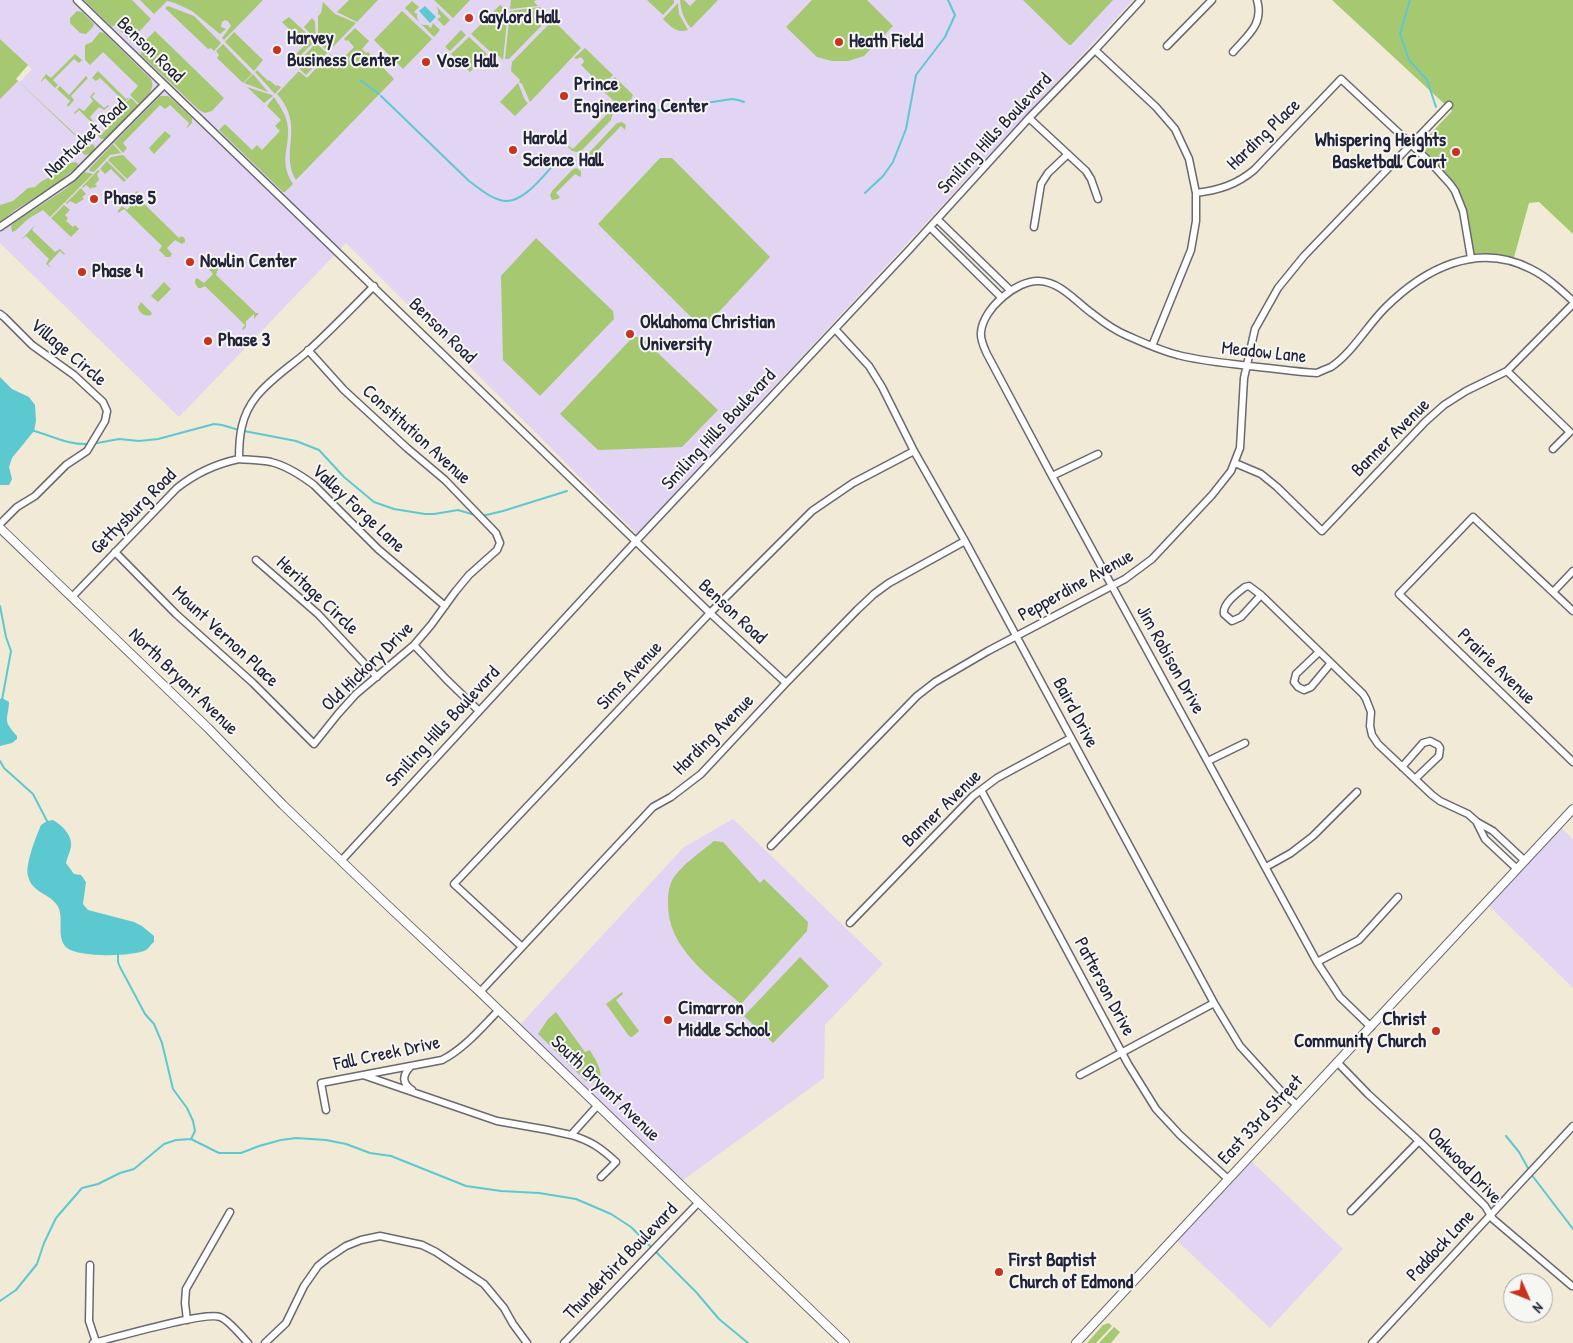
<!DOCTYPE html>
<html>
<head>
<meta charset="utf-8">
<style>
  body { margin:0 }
  #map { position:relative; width:1573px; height:1343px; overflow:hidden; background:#f1ead6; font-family:"Patrick Hand",sans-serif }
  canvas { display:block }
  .north { position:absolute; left:1503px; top:1273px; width:50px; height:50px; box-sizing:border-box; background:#f6f6f2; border:1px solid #a1a1a9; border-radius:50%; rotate:134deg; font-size:14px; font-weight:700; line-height:20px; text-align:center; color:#22223b }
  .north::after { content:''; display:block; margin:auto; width:18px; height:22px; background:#c8321e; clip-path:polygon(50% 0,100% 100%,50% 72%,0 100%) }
</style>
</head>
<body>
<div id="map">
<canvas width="1573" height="1343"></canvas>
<div class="north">N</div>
</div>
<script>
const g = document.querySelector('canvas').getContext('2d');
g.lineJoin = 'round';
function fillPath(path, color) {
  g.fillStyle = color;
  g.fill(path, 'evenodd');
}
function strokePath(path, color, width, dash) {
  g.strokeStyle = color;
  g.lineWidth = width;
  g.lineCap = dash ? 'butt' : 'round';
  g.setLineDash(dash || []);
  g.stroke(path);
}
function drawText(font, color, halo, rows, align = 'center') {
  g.font = font + ' "Patrick Hand",sans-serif';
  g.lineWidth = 4;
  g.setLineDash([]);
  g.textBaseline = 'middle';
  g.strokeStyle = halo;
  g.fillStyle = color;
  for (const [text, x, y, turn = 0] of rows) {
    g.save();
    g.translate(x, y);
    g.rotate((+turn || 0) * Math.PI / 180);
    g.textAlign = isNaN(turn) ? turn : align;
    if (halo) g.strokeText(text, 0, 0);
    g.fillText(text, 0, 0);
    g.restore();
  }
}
fillPath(new Path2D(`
  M0 0H1133L637 534 346 243 179 417 0 243V94L15 78 20 82 32 69 0 39Z
  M733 819 883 964 825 1025 824 1078 679 1183 517 1028 684 847Z
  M1558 825 1573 839V988L1486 903Z
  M1248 1158 1343 1249 1270 1328 1174 1238Z`), '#e2d4f3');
fillPath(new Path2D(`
  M84 0H132L151 19 135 36 128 38 114 25 112 27Z
  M140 0H263L224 40 222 38 231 26 228 21 225 20 222 22 221 27 226 29 220 34 192 11 175 3 167 1 154 14Z
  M349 0H378L357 22 337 12Z
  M434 0H470L453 18Z
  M511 0H536L534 2 538 6 510 9Z
  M647 0H674V3L663 15Z
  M680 0H684L690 6 696 0H718L691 28C684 20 681 11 680 0Z
  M812 0H867L893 26 864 56 848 61H832L817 57 786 27Z
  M1023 0H1113L1071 45H1069Z
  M1332 0H1573V234L1539 202 1529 203 1513 261 1471 258 1467 231 1455 191 1416 149 1452 111Z
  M412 1 419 7 414 12 416 14 417 13V18L419 22 405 8Z
  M323 2 335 14 356 23 328 52 318 42V16L321 13Z
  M678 3 679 14 688 30C677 34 670 26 663 19Z
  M500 5 508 11 503 60 499 56 496 57 471 34Z
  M168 6 194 16 221 43 214 51 211 48 208 49 165 8Z
  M436 6 450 20 444 26 437 19 441 17 439 14 438 15V10Z
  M540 7 550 17 509 59H505L510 11Z
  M77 11 82 12 94 24 93 27 86 34 80 33 70 23V18Z
  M402 11 432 39 403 69 374 40Z
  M289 17 315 41 298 58 295 55 305 45 282 22Z
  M312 18 315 22 316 40 304 27Z
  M553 20 581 48 530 102 522 84 519 82 520 80 511 71 512 62Z
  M420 23 423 25H429L428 26 431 28 433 23 440 30 434 37Z
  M355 28 369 41 362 49 366 53 368 52 394 79 296 180C279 151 306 127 277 94L298 72H300L307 78 330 54 332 56 333 55 340 61 354 47 348 40 346 41 344 39Z
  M461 30 466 35 450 51 445 47Z
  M155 31 224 98 212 111 205 113 199 110 141 55 140 46Z
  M100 32 104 33 151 79C156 90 146 96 139 104L130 95 138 86 103 52 90 65 85 60V45L92 42Z
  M234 32 263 60 254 71 225 42Z
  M469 37 487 54 470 72 451 54Z
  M0 39 28 65 16 79 89 147 92 144 94 145 95 149 91 154 85 155 79 150 84 144 18 81 0 99Z
  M316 43 327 53 306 75 297 66 302 62 300 60Z
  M223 44 252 74 243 83 217 58 219 55 216 51Z
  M585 48 613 75 602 86 581 65 584 62 583 59 580 57 577 59 574 58Z
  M75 54 82 60 79 63 74 59 53 80 58 85 55 88 45 78 41 82V81L46 74 51 78Z
  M257 70 268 81 269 80 276 86 277 85 281 87 275 94 255 72Z
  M98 71 126 99 130 97 125 102 100 78 96 81 92 78Z
  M253 74 268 92 244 83Z
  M86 76 88 78 71 96 74 100 68 107 67 105 70 101 57 89 60 86 69 95Z
  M615 77 633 95 632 98 625 105 617 104 602 90Z
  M518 83 525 100 528 103 515 116 500 102Z
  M247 87 272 95 273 96 264 103Z
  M94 92 95 93 92 97 104 108 108 105 109 106 104 110 99 107 90 117 93 121 88 127 91 122 79 110 75 114 74 113 79 108 84 111 93 101 90 97Z
  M160 96H167L170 97 192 118V123L186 129 189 123 170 105 165 109 160 105 123 143 127 148 123 153 114 143Z
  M274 97C279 105 285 113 287 122 292 146 277 159 293 184L285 192H283L219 130 225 124 252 150 257 145 262 150 280 131 275 126 281 120 267 106Z
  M131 98 138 105 105 139H101L95 132 101 135 124 111 120 107 123 102 125 103Z
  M607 106 613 113 611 120 582 150 577 152 572 151 568 147 569 146 573 149 610 111Z
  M622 122 626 125 625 130 621 126 587 161 591 166 587 165 584 161 586 156 617 123Z
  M165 131 171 136 154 154 149 148Z
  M113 144 121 153 110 155 94 172 89 171 90 168Z
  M123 155 137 169 127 179 108 160 111 157Z
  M660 158H672L770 257 703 329 598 224Z
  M107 161 126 180 124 182 111 169 105 174 100 169Z
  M76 162 78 164V166L53 187 15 210 0 222V205L13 201 28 188 35 187 42 181 54 175 65 164Z
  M576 168 581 171V176L580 177 575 174 556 193 560 197 558 199 552 200 550 195 552 191 572 170Z
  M98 170 100 171 97 174 99 180 95 184 97 186 94 188 92 187 91 189 86 185 83 188 82 187Z
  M85 172 93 174 50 217 43 210 28 219 15 231 12 232 11 226 15 222 64 190Z
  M81 188 86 194 82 197 84 199 76 204 70 201 67 204 66 203Z
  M137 191 138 192 135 195 179 238 182 236 185 239V242L182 244 175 240 167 248 172 254 170 257H166L159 250 162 246 124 209 118 213V211L122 206 127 210 137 199 133 195Z
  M64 205 70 210 65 215 68 218 66 221 73 227 75 225 79 229 71 237 51 218Z
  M35 225 32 230 55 252 60 249 65 254 64 255 60 251 48 264 51 268 46 264 49 259 26 236 21 240Z
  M536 238 613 311 614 319 540 396 503 360 501 276Z
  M211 265 215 266 218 269 216 275 256 313H259L254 319V314L246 321V327L243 330 242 329 245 325 205 286 201 288H198L195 283V280L197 278 204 283 213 274 208 268V266Z
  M164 282 171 289 158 302 151 296Z
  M141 302 152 313 151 315C145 317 139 313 138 307Z
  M633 337H641L718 410 682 447 598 450 560 414Z
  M714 841 723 842 760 883 764 879 808 922 807 931 741 1004C710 977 667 948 668 903 668 894 669 884 674 877 684 863 701 852 714 841Z
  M800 957 829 986 773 1043 744 1016Z
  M622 992 623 994 616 1000 639 1031 632 1037 629 1036 606 1004Z
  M556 1012 585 1052 590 1050C595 1060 606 1073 597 1083L596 1081 590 1083 586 1081 538 1034 548 1019Z
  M1109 1323 1112 1326 1096 1343H1087L1103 1325Z
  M1114 1327 1120 1332 1111 1343H1099Z`), '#a6c871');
fillPath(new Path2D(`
  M425 6 436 17 430 23 419 11Z
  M0 377 12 389 29 397 35 405 36 421 34 431 12 458 9 467 12 479 9 485H0Z
  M2 698 9 702C8 722 2 719 17 736V739L12 743 0 746V699Z
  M53 820C62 825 73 836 71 847 70 852 67 858 66 863L74 874 81 875 86 882 83 904 88 910 134 922 142 926 154 936V942C151 944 149 948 146 950 132 957 74 958 65 946 56 934 65 917 57 905 49 893 32 893 28 876 25 864 36 837 41 825L47 821Z`), '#5cc9d1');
strokePath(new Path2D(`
  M1410 0 1400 34 1409 60 1427 80 1436 107
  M360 80 379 94
  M381 96 469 181C479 188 488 197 500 200 521 207 543 176 556 162
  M634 111 647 112 732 99 738 100 744 102
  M865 193 883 176 893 162 906 129 916 75 945 37 955 15 948 0
  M33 429 34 431C52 436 69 445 88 444
  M244 431 296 441 319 450 344 477 374 502 394 509 425 514H434L458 510 475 515
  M92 444 119 439 139 441 158 439 214 424 222 425 239 430
  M482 516 503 511 567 491
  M0 606 6 637 11 651 2 700
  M0 761 4 768 33 794 47 821
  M118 955V962L120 967 145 1014 154 1024 162 1043 173 1089 187 1108 193 1121 195 1131 191 1139
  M1506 1136 1519 1152 1529 1170
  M1531 1174 1573 1229
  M0 1301 16 1290 37 1264 44 1243 56 1218 82 1188 98 1184 120 1173 134 1169 164 1144 176 1140 191 1139 219 1153H241L259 1146 281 1140 296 1138 326 1140 346 1144 370 1153 391 1156 466 1186 501 1191 539 1193 576 1199 611 1214 631 1227 696 1292 719 1319 748 1343`), '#5cc9d1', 2);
const minor = new Path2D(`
  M77 0 710 613 786 683
  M1167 46 1212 0
  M1095 50 1156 107 1175 129 1189 159 1196 193V221L1191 250 1152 346
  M1233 52C1248 35 1264 24 1257 0
  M1029 118 1086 171 1091 179 1098 199
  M1196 193C1219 190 1236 185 1254 170L1341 79 1431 163 1450 184 1455 191 1463 211 1471 258
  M937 219 1010 290
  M0 227 73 177 164 85
  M930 227 1002 298
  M1034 227 1041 184 1048 173 1068 154
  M0 314 4 317 32 345 74 375 103 402 107 411 105 421 87 451 66 465 35 496 17 507 0 524
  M835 329 869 366 882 387 914 451 965 541 1214 1003 1240 1046 1281 1091 1297 1105
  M1507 371 1570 432 1553 449
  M239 459C249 460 261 460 271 462 287 466 302 476 314 485L378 549 445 606
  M1235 463 1261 474 1277 487 1322 531 1425 422 1444 405 1466 391 1507 371 1573 304
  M1052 476 1098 454
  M115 552 176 614 253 683 314 744 338 714 356 694 414 645 431 625 455 592 469 575 497 550 500 543 496 533 445 480 407 448 344 390 308 350
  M256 560 318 614 377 677
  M1553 592 1573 571
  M1261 595 1249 586 1245 587C1237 593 1222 604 1224 614L1232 621 1241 617 1261 595 1363 694 1366 699 1371 712 1370 726 1372 735 1378 744 1432 795 1440 801 1468 814 1477 822 1493 831 1525 861
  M72 597 177 488C196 473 215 464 239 459 239 436 241 416 256 397 270 379 291 366 308 351 331 330 352 308 374 286
  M1573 611 1473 517 1399 594 1573 762
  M414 645 447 680 478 710
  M1319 652 1296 674 1294 682 1298 687 1304 690 1311 687 1331 663
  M1208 761 1245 743
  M1402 767 1423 743 1430 741 1438 745 1440 748 1439 756 1415 779
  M981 790 1128 1064 1156 1109 1180 1135 1228 1179
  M1477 823 1485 839 1517 869
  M771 846 917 696 935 682 988 651 1125 579 1152 559 1212 495 1231 471 1240 448 1244 378 1255 329 1278 288 1304 256 1449 105
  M341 861 636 541 909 250 1029 118 1095 50 1141 0
  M1266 867 1291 853 1313 836 1357 792
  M850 923 973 796 997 778 1071 738
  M521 946 454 884 710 613 812 511 853 483 914 451
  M1317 962 1359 940 1398 897
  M480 992 653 807 671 797 701 774 786 683 857 610 874 594 889 583 965 541
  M1371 1027 1340 997 1317 962 1052 476 987 354C984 347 980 340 981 332 983 309 1016 280 1039 281 1061 282 1076 302 1093 314 1103 322 1116 331 1128 336 1144 343 1161 351 1178 355 1201 361 1225 363 1249 366 1272 368 1294 372 1317 373 1321 371 1326 369 1331 367 1352 353 1367 326 1385 308 1424 269 1477 241 1531 269 1547 277 1560 289 1573 301
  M1337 1062 1368 1094 1419 1141 1485 1206 1493 1219 1572 1286
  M410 1067C402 1076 402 1083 412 1090
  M363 1075 497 1121 548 1130 571 1135 598 1105
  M1080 1075 1214 1003
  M326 1110 321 1083 442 1060C465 1048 481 1028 499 1010
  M571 1135C591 1141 601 1148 616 1162L601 1177
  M1351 1211 1419 1141
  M90 1265 89 1321 96 1342
  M187 1320 185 1303 186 1289 230 1212
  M93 1343C114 1338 205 1311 220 1317 229 1320 241 1336 248 1343
  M265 1343 286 1323 304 1286 318 1266 328 1258 346 1246 361 1240 380 1236 422 1245 436 1252 484 1284 504 1308 513 1324 527 1343
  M564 1343 699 1202
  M1372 1343 1573 1126`);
const tertiary = new Path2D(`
  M0 528 208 728 283 805 384 902 480 992 845 1343
  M1076 1343 1573 809`);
strokePath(minor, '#6a6871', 9);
strokePath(tertiary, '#6a6871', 10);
strokePath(minor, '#fff', 6);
strokePath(tertiary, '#fff', 8);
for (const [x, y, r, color] of [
  [469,18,5,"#c8321e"],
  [839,42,5,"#c8321e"],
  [277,50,5,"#c8321e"],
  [426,62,5,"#c8321e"],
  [564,96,5,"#c8321e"],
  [513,150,5,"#c8321e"],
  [1456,152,5,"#c8321e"],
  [94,199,5,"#c8321e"],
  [190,262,5,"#c8321e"],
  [82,272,5,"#c8321e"],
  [630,334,5,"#c8321e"],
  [208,341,5,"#c8321e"],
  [668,1020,5,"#c8321e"],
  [1436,1031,5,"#c8321e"],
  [999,1272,5,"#c8321e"]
]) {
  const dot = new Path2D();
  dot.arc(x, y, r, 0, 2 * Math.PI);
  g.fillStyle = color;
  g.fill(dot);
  strokePath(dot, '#f6f6f2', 2);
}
drawText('bold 19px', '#22223b', '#f6f6f2', [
  ["Gaylord Hall",479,18],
  ["Harvey",287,39],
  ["Business Center",287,61],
  ["Heath Field",849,42],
  ["Vose Hall",436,62],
  ["Prince",574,85],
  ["Engineering Center",574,107],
  ["Harold",523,139],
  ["Science Hall",523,161],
  ["Whispering Heights",1446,141,"right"],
  ["Basketball Court",1446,163,"right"],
  ["Phase 5",104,199],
  ["Nowlin Center",200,262],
  ["Phase 4",92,272],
  ["Oklahoma Christian",640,323],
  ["University",640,345],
  ["Phase 3",218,341],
  ["Cimarron",678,1009],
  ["Middle School",678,1031],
  ["Christ",1426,1020,"right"],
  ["Community Church",1426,1042,"right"],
  ["First Baptist",1009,1261],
  ["Church of Edmond",1009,1283]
], 'left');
drawText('19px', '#22223b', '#f6f6f2', [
  ["Benson Road",150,50,44],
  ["Smiling Hills Boulevard",995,134,-47],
  ["Harding Place",1264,135,-44],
  ["Nantucket Road",86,139,-43],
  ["Benson Road",442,331,44],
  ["Village Circle",68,353,40],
  ["Meadow Lane",1264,353,6],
  ["Smiling Hills Boulevard",719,430,-47],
  ["Constitution Avenue",416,435,42],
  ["Banner Avenue",1391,438,-45],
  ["Valley Forge Lane",358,509,43],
  ["Gettysburg Road",134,512,-45],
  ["Pepperdine Avenue",1076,586,-29],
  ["Heritage Circle",317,596,43],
  ["Benson Road",732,612,43],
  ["Mount Vernon Place",225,637,43],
  ["Jim Robison Drive",1170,660,61],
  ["Old Hickory Drive",368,667,-44],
  ["Prairie Avenue",1496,667,44],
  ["Sims Avenue",630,676,-47],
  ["North Bryant Avenue",183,682,44],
  ["Baird Drive",1075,713,62],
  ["Smiling Hills Boulevard",443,727,-47],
  ["Harding Avenue",714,735,-45],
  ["Banner Avenue",942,809,-44],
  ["Patterson Drive",1104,987,62],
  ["Fall Creek Drive",387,1054,-12],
  ["South Bryant Avenue",605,1089,44],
  ["East 33rd Street",1261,1120,-47],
  ["Oakwood Drive",1464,1166,46],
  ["Paddock Lane",1441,1246,-47],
  ["Thunderbird Boulevard",621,1262,-46]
]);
</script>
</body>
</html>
